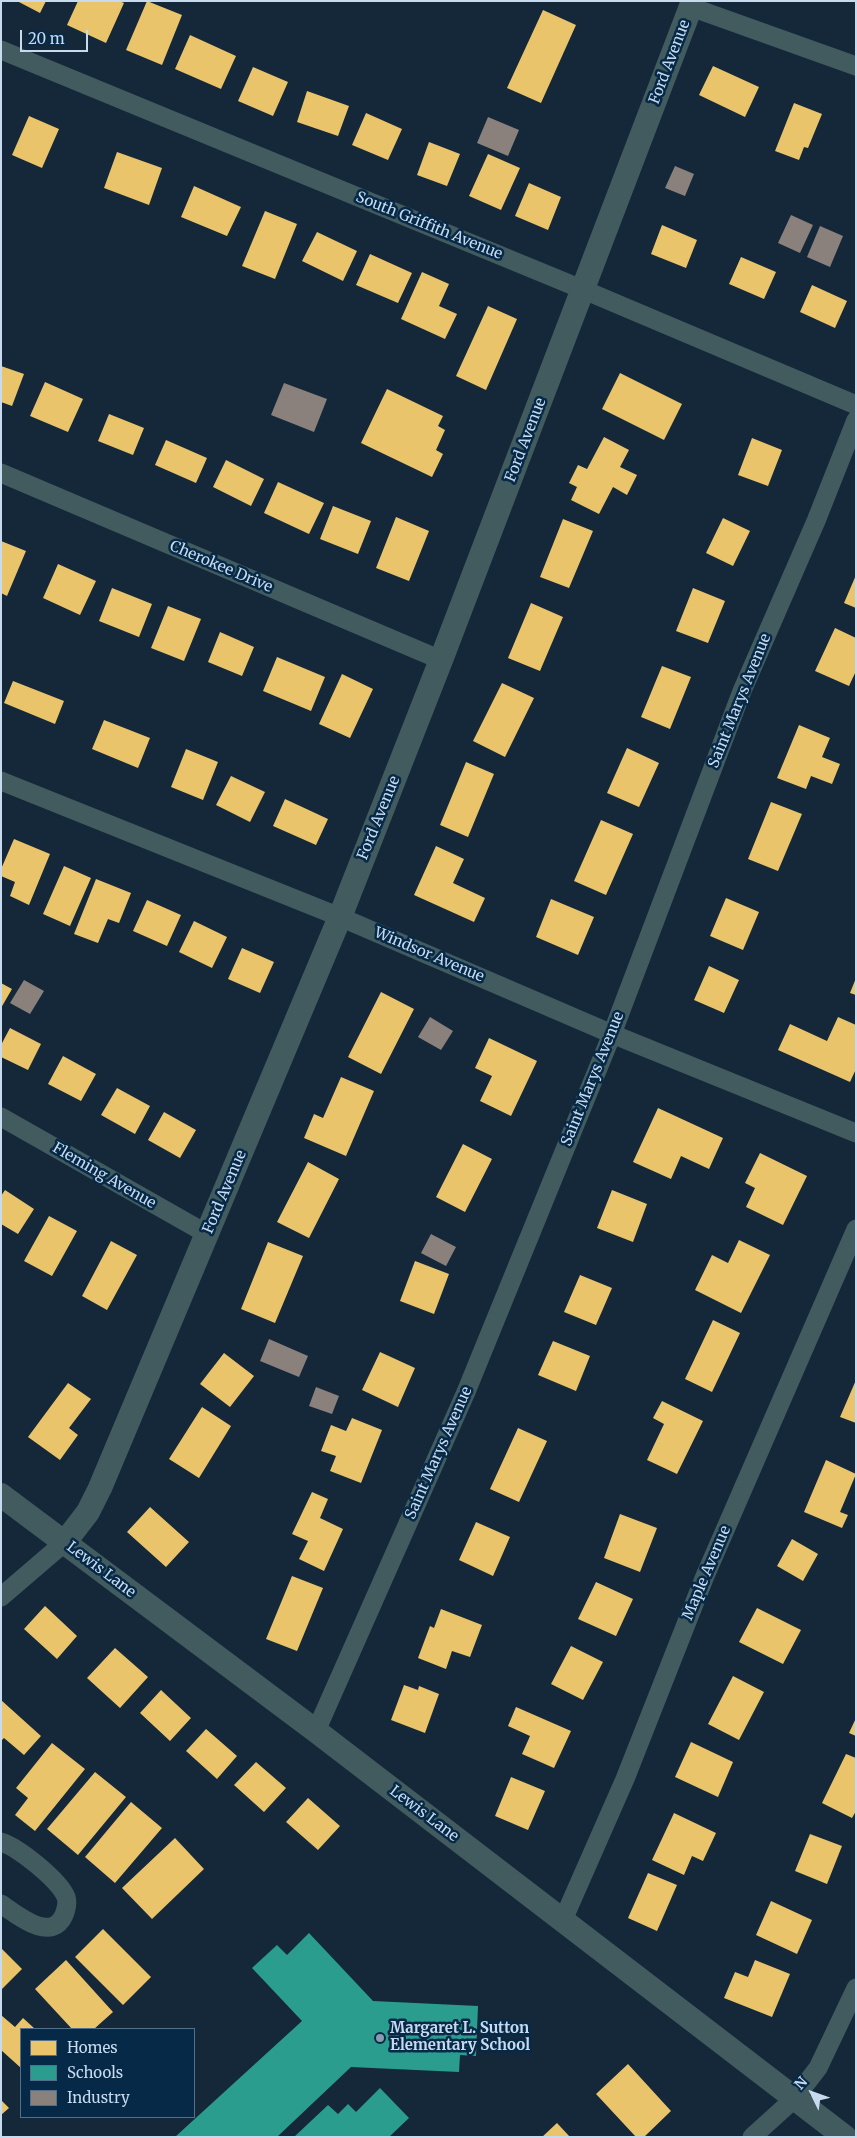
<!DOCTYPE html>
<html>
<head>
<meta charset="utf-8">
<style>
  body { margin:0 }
  #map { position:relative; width:857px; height:2138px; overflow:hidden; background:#152839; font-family:Merriweather,serif }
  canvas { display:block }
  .frame { position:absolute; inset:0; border:2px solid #c7daee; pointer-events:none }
  .legend { position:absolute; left:20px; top:2028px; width:175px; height:90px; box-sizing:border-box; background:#062948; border:1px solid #53708a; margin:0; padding:6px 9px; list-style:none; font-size:15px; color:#c7daee }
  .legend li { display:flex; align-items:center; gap:10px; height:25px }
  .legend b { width:25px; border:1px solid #53708a }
  .north { position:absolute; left:787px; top:2068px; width:50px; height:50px; -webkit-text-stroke:4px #062948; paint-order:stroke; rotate:312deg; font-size:14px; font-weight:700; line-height:20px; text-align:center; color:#c7daee }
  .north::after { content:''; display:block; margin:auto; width:18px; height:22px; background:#c7daee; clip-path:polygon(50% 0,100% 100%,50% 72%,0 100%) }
  .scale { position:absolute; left:20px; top:30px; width:68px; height:22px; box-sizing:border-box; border:2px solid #c7daee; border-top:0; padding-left:6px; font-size:15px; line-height:18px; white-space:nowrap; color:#c7daee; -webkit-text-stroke:4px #062948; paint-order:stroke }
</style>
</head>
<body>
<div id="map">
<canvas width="857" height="2138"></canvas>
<div class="frame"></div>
<ul class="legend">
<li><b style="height:14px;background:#e9c46a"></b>Homes</li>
<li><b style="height:14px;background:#2a9d8f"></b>Schools</li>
<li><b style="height:14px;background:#8a817c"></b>Industry</li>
</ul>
<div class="north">N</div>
<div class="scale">20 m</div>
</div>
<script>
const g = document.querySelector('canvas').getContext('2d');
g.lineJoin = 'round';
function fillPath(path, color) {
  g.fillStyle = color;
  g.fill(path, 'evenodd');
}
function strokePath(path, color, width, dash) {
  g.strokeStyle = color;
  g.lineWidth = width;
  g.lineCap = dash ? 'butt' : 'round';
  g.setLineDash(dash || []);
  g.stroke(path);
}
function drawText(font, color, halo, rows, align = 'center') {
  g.font = font + ' Merriweather,serif';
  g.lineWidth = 5;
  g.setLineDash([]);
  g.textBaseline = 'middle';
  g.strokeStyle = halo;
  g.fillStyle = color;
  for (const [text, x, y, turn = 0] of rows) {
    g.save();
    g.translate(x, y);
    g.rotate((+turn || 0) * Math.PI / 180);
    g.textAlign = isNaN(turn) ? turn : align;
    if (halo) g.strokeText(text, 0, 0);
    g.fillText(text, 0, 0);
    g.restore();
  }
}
fillPath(new Path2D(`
  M17 1H46L40 13Z
  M78 1H119L124 3 106 43 67 25Z
  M147 1 182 15 162 65 126 50Z
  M543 10 576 25 541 103 507 88Z
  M190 35 236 56 221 89 175 69Z
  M713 66 759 87 745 117 699 95Z
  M253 67 288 82 273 116 238 101Z
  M307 91 349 106 338 136 297 122Z
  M794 103 822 114 808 148 804 147 799 160 775 151Z
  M366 113 402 129 388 160 352 145Z
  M29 116 59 129 42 168 12 155Z
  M429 142 460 154 447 186 417 175Z
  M117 152 162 168 149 205 104 188Z
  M488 154 520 168 501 210 469 196Z
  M529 183 561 197 548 230 515 216Z
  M194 186 241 207 227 236 181 217Z
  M265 211 297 224 275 279 242 266Z
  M662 225 697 240 686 268 651 254Z
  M317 232 357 251 343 281 302 261Z
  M370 254 412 273 398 303 356 285Z
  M741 257 776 272 764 299 729 284Z
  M422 272 449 284 439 306 457 314 445 339 401 319Z
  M812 285 847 301 835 328 800 312Z
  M488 306 517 319 486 390 456 376Z
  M1 366 24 374 12 406 1 402Z
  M620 373 682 404 664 440 602 409Z
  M45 382 83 399 68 432 30 416Z
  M387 389 443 416 438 426 445 430 436 450 443 454 432 477 361 443Z
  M109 414 144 428 133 455 98 441Z
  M604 437 629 450 620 467 637 475 627 495 613 487 599 514 571 500 577 487 569 483 578 465 587 469Z
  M752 438 782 450 768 486 738 475Z
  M166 440 207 458 196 483 155 465Z
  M226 460 264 479 251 506 213 487Z
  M278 482 324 503 309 534 264 513Z
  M333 506 371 521 358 554 320 539Z
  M396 517 429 531 409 581 376 568Z
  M723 518 750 531 733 566 706 553Z
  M563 519 593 531 569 588 540 577Z
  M1 541 26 551 7 596 1 593Z
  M58 564 96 581 80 615 43 598Z
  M856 575V608L844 603Z
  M112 588 152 604 139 637 99 621Z
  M693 588 725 601 708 643 676 631Z
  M531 603 563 617 540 671 508 658Z
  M168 606 201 619 184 661 151 648Z
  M835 628 856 638V671L849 686 815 671Z
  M220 632 254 647 242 676 208 662Z
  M277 657 325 677 311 711 263 691Z
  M662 666 691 677 670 729 641 717Z
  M342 674 373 689 350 738 319 724Z
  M13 681 64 701 55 724 4 703Z
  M502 683 534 698 505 757 473 741Z
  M104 720 150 738 138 768 92 749Z
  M799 725 830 738 822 757 840 764 832 784 811 776 806 789 777 778Z
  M627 748 659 763 639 807 607 793Z
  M186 749 218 762 203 800 171 787Z
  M466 762 494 774 468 837 440 825Z
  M231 776 265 792 250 822 216 805Z
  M285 799 328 819 316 845 273 826Z
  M771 802 802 814 778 871 748 859Z
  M601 820 633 834 606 895 574 881Z
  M14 839 50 854 29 905 10 896 15 882 1 876V869Z
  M436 846 464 859 453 883 485 898 474 922 414 895Z
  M64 866 91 878 70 926 43 914Z
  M96 879 131 893 119 923 108 919 98 943 74 934Z
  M726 898 759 912 743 950 710 936Z
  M551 899 594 917 578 955 536 937Z
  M147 900 181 915 167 946 133 931Z
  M194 921 227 937 212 968 179 952Z
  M242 948 274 962 260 993 228 979Z
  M709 966 739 980 724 1013 694 1000Z
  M856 978V995L850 993Z
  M1 983 12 989 1 1008Z
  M381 992 414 1009 381 1074 348 1057Z
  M838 1017 856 1025V1069L850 1082 778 1050 790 1024 827 1041Z
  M10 1028 41 1044 28 1070 1 1057V1045Z
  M489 1038 537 1061 511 1116 480 1101 492 1076 475 1068Z
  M63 1056 96 1074 81 1101 48 1084Z
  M341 1077 374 1091 346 1156 304 1138 314 1114 323 1118Z
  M117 1088 150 1106 135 1134 101 1115Z
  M658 1108 723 1138 709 1169 681 1156 671 1179 633 1162Z
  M164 1112 196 1130 180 1158 148 1140Z
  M463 1144 492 1159 465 1212 436 1197Z
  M760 1153 807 1176 783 1225 746 1207 755 1188 745 1183Z
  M308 1162 339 1179 309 1238 277 1222Z
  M5 1190 34 1209 18 1234 1 1224V1196Z
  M612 1190 647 1204 633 1242 597 1228Z
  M49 1216 77 1231 52 1276 24 1261Z
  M739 1240 770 1255 741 1313 695 1290 712 1255 728 1263Z
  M111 1241 137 1255 107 1310 82 1296Z
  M268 1242 303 1256 275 1323 241 1309Z
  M415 1261 449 1274 434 1314 400 1301Z
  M580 1275 612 1288 596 1325 564 1312Z
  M713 1320 740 1333 712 1392 685 1379Z
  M553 1341 590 1356 576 1391 538 1375Z
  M380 1352 415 1368 398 1407 362 1390Z
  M224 1353 254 1376 230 1407 200 1384Z
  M856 1380V1423L840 1417Z
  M68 1383 91 1399 69 1428 78 1435 60 1460 28 1437Z
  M662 1401 703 1421 677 1474 647 1460 664 1424 653 1418Z
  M202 1407 231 1426 199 1478 169 1459Z
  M352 1418 382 1430 361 1483 330 1471 336 1456 321 1451 331 1425 346 1431Z
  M518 1428 547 1441 519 1502 490 1489Z
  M826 1460 856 1474 840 1512 848 1515 842 1528 804 1512Z
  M312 1492 328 1499 320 1518 343 1529 324 1571 299 1559 308 1541 292 1534Z
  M150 1507 189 1542 166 1567 127 1532Z
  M620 1514 657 1528 640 1572 604 1558Z
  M476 1522 510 1537 493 1576 459 1560Z
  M792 1539 818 1554 803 1581 777 1566Z
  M292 1576 323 1588 297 1651 266 1639Z
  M596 1582 633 1599 616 1636 578 1619Z
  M45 1606 77 1636 57 1659 24 1629Z
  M757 1608 801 1630 783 1664 739 1642Z
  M441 1609 482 1625 470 1657 452 1651 446 1669 418 1658 430 1626 434 1628Z
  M571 1646 603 1662 583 1700 551 1684Z
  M115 1648 148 1677 120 1708 87 1678Z
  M733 1676 764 1692 739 1740 708 1724Z
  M404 1685 418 1690 419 1686 439 1694 425 1733 391 1720Z
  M161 1690 191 1718 170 1741 140 1713Z
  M1 1700 41 1736 24 1755 4 1738 1 1741Z
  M516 1707 571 1731 554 1768 522 1754 530 1736 508 1726Z
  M856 1718V1736L849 1733Z
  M206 1729 237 1756 217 1779 186 1751Z
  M691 1742 733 1762 718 1797 675 1777Z
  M52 1743 85 1769 35 1831 15 1815 28 1798 16 1788Z
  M846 1754 856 1758V1811L852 1818 822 1803Z
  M256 1762 286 1788 264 1812 234 1785Z
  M95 1772 126 1797 78 1855 47 1829Z
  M511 1777 545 1791 528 1830 495 1816Z
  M308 1798 340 1826 318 1850 286 1822Z
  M131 1802 162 1828 115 1883 85 1857Z
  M674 1813 716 1833 703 1861 692 1856 684 1875 652 1860Z
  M810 1834 842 1846 827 1884 795 1871Z
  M175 1838 204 1869 152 1919 122 1888Z
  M648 1873 677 1885 657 1931 628 1918Z
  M771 1901 812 1920 797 1954 756 1935Z
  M103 1929 151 1977 123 2005 75 1957Z
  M1 1948 22 1969 1 1990Z
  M66 1960 113 2012 94 2029H72L35 1989Z
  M755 1960 790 1974 772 2017 724 1998 735 1972 748 1977Z
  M1 2015 15 2027 23 2018 35 2029H21V2068L1 2050Z
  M628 2064 671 2111 644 2137H636L596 2094Z
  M1 2100 9 2108 1 2115Z
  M557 2123 570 2137H542Z`), '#e9c46a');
fillPath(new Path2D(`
  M309 1933 373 2001 478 2006 476 2056 460 2055 459 2072 351 2067 277 2137H175L302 2021 252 1968 277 1945 287 1955Z
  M380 2088 409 2118 389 2137H294L328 2105 338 2114 348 2104 356 2112Z`), '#2a9d8f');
fillPath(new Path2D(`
  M488 117 519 130 508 156 477 143Z
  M675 166 694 174 685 196 665 188Z
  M791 215 813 225 800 253 778 243Z
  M820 226 843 236 830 267 807 257Z
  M284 383 327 399 314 432 271 415Z
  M24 980 44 991 30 1014 10 1003Z
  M430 1017 453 1031 441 1050 418 1037Z
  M431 1234 456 1247 446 1266 421 1253Z
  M269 1339 308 1356 299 1377 260 1361Z
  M316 1387 339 1396 332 1414 309 1406Z`), '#8a817c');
strokePath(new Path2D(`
  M691 7 856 66
  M1 50 584 290 856 405
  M1 473 441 660
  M1 781 340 917 612 1034 856 1133
  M1 1117 207 1234
  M1 1597 65 1542
  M316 1731 466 1392 612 1034 742 691 816 521 856 420
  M1 1842C18 1847 59 1880 66 1897 68 1903 66 1910 64 1915 51 1944 16 1914 1 1904
  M563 1920 625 1779 705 1576 856 1229
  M752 2137 794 2099 818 2068 856 1988`), '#415b5e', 19);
strokePath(new Path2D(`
  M1 1495 316 1731 845 2137
  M65 1542 88 1512 100 1488 340 917 441 660 693 1`), '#415b5e', 24);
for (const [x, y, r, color] of [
  [380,2038,5,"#899caf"]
]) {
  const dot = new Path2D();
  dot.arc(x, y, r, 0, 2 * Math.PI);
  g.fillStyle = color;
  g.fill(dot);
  strokePath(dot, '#062948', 2);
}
drawText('15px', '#c7daee', '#062948', [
  ["Ford Avenue",670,62,-69],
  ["South Griffith Avenue",429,226,22],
  ["Ford Avenue",526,440,-69],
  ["Cherokee Drive",221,567,23],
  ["Saint Marys Avenue",740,701,-68],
  ["Ford Avenue",379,818,-68],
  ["Windsor Avenue",429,955,23],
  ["Saint Marys Avenue",593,1079,-68],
  ["Fleming Avenue",104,1176,30],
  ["Ford Avenue",225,1192,-67],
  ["Saint Marys Avenue",439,1453,-66],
  ["Lewis Lane",101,1570,37],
  ["Maple Avenue",707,1573,-67],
  ["Lewis Lane",424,1814,37]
]);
drawText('bold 15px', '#c7daee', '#062948', [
  ["Margaret L. Sutton",390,2029],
  ["Elementary School",390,2046]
], 'left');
</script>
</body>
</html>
